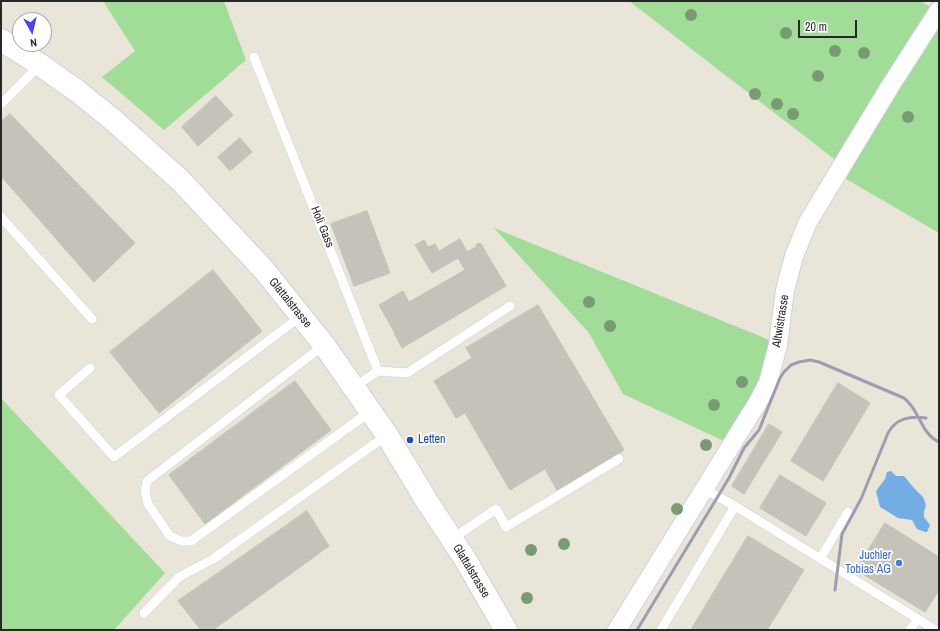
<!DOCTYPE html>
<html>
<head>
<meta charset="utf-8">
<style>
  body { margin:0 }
  #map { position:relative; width:940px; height:631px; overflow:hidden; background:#e9e5d9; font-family:"Archivo Narrow",sans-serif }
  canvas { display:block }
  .frame { position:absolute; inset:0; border:2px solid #272727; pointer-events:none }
  .north { position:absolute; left:12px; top:12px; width:40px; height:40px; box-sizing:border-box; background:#fff; border:1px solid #a9a9a9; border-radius:50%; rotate:172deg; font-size:11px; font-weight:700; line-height:16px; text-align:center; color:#272727 }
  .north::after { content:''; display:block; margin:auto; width:14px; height:18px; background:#4944eb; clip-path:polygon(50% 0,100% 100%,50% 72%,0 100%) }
  .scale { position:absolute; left:798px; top:20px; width:59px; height:18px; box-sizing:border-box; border:2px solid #272727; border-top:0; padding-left:5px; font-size:12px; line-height:14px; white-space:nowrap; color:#272727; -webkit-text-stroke:3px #fff; paint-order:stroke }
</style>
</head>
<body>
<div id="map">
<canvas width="940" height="631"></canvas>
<div class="frame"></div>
<div class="north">N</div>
<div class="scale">20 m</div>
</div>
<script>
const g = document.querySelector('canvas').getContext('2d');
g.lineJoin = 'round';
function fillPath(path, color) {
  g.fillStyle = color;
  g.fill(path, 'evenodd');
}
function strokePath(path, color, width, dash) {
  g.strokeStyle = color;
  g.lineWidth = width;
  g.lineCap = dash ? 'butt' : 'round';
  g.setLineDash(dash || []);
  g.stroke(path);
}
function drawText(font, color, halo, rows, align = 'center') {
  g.font = font + ' "Archivo Narrow",sans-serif';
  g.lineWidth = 3.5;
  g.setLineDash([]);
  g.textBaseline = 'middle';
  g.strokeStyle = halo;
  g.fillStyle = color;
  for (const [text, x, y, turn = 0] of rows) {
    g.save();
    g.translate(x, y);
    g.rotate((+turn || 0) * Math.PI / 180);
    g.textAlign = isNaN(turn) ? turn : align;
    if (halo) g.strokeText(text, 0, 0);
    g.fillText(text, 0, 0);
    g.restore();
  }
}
fillPath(new Path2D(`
  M103 1H224L246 60 164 130 102 77 135 51Z
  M629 1H920L939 11V233L846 179 850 171Z
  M494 228 772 341 764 380 726 442 623 394 589 333Z
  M1 398 165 573 114 630H1Z`), '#a2dc99');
fillPath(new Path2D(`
  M891 471 896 476H904L914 488 923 497 926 505 924 512V517L930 525 927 532H925L917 529 912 520 898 518 880 507 876 491 885 479 887 472Z`), '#73ade4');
const building = new Path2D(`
  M216 96 233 115 198 146 182 127Z
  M10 114 135 243 94 282 1 176V122Z
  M240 138 252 152 230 171 218 157Z
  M367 211 390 273 354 286 331 224Z
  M460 239 467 252 476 247V245L479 243 481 244 506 286 402 348 394 333H395L379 305 403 291 409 302 465 270 458 258 432 273 415 245 424 240 428 247 435 244 439 251Z
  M213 270 262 331 159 413 110 352Z
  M538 305 624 450 557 490 545 469 510 490 465 413 456 418 434 381 472 358 466 348Z
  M295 381 331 430 205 524 169 475Z
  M838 383 870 403 823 481 791 461Z
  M769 424 782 432 744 494 732 486Z
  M780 475 826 503 806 536 760 508Z
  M307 511 329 546 213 630H201L178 601Z
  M885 523 939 557V590L925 612 856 570Z
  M748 536 804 570 767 630H691Z`);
fillPath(building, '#c4c2b9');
strokePath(building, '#c3c1b4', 1);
const service = new Path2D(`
  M254 57 378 371 354 387
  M1 104 28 77 39 64
  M1 217 92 319
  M324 345 147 481 145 492 148 504 170 536 181 541H191L371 411
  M90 368 59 395 114 457 301 316
  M378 371 407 373 510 306
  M704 489 735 506 918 619 910 630
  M452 539 496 509 506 527 619 459
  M820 559 848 512
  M144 613 179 577 213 559 387 435
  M918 619 935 630
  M661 630 735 506`);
const minor = new Path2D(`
  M617 630 758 402 768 383 778 345 785 290 794 256 808 222 889 88 939 10`);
const tertiary = new Path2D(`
  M1 40 39 64 77 91 112 119 181 181 264 270 324 345 387 435 428 503 465 559 506 630`);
strokePath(service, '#cfcfdf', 10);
strokePath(minor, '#cfcfdf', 20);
strokePath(tertiary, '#cfcfdf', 24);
strokePath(service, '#fff', 9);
strokePath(minor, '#fff', 18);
strokePath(tertiary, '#fff', 22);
strokePath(new Path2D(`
  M835 590 842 534 861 499 888 433C896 418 910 416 926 418
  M637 630 729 478 744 448 759 430 780 378 784 372 791 365 799 362 810 360 819 362 904 398C920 410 920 433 939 442`), '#9e9db0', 3);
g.fillStyle = '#799a73';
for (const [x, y] of [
  [691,15],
  [786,33],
  [835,51],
  [864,53],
  [818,76],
  [755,94],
  [777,104],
  [793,114],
  [908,117],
  [589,302],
  [610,326],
  [742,382],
  [714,405],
  [706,445],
  [677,509],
  [564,544],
  [531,550],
  [527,598]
]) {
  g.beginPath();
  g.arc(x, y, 6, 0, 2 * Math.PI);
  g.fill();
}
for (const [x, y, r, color] of [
  [410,440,4,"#1a4fb4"],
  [899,563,4,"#3f7fe0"]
]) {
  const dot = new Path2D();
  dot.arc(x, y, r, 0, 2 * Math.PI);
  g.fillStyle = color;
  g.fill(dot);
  strokePath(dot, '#fff', 1.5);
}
drawText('12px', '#272727', '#fff', [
  ["Holi Gass",322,227,68],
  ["Glattalstrasse",290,303,51],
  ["Altwistrasse",781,321,-81],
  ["Glattalstrasse",471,571,59]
]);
drawText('12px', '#164399', '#fff', [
  ["Letten",418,440]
], 'left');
drawText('12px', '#366cbe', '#fff', [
  ["Juchler",891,556],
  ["Tobias AG",891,570]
], 'right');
</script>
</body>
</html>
